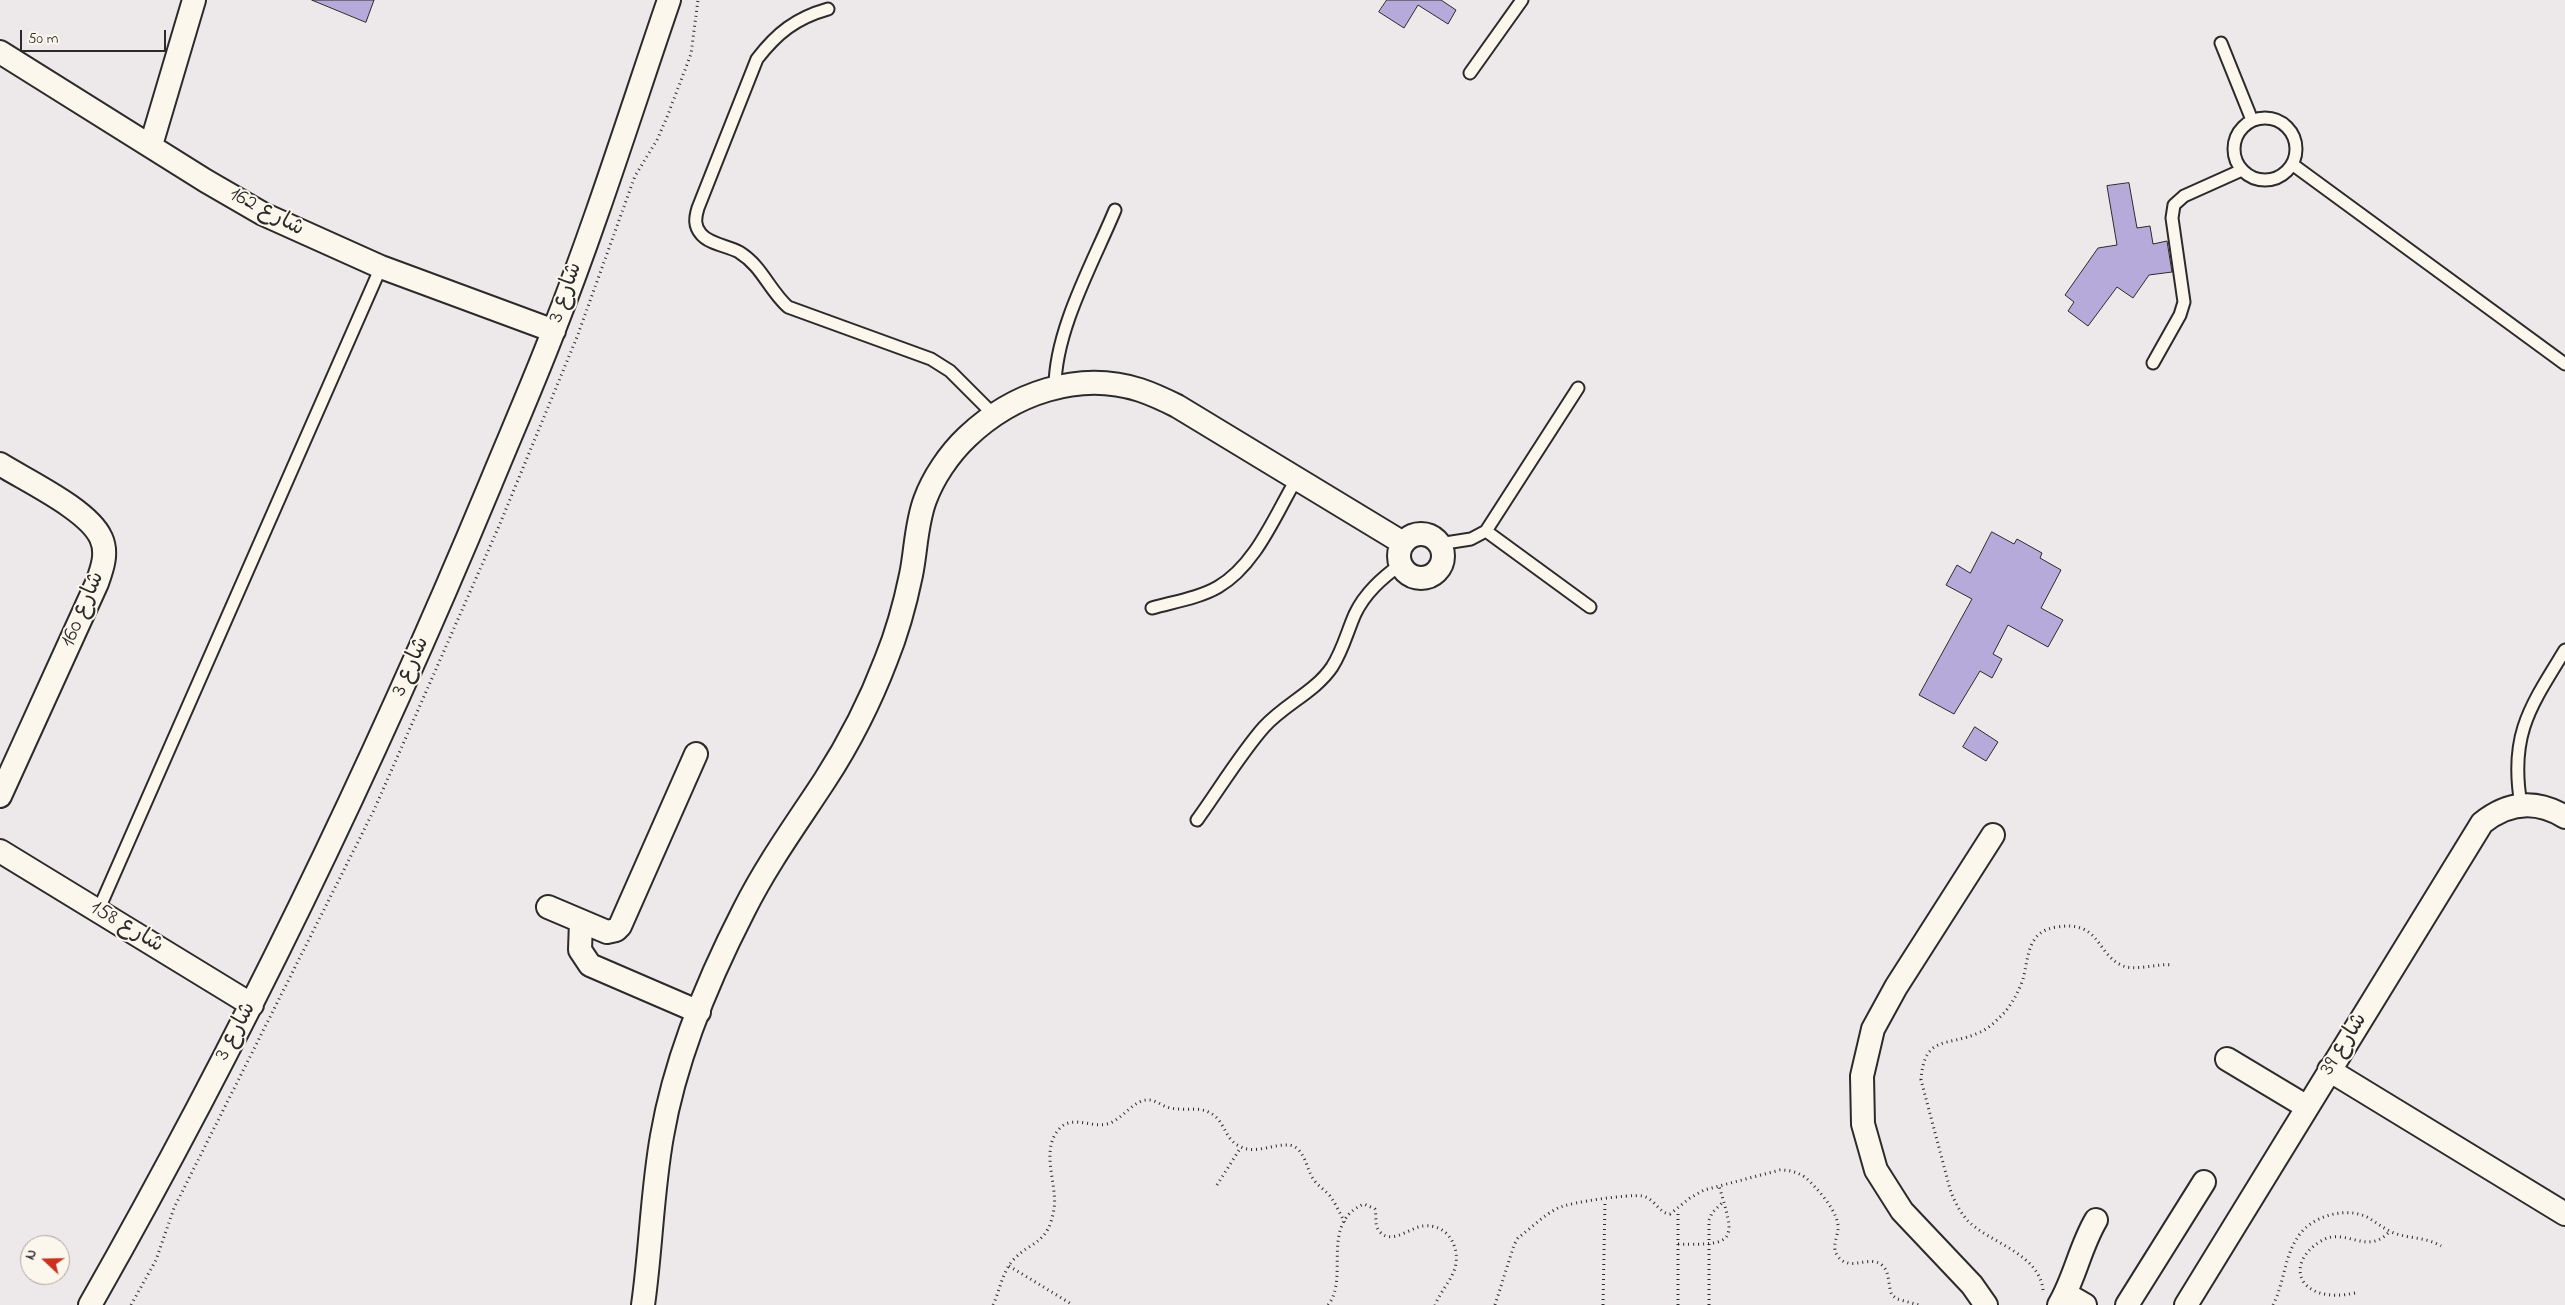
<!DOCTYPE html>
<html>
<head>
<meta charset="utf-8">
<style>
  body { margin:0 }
  #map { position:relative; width:2565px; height:1305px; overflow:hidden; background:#ede8e9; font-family:"Indie Flower",sans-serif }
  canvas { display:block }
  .north { position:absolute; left:20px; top:1235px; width:50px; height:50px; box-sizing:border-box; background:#fbf7ec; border:1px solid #a8a59f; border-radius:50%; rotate:291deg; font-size:14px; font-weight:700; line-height:20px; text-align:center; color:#2b2b2b }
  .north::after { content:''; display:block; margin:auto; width:18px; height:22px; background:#c8321e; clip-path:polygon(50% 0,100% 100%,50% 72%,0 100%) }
  .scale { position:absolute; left:20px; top:30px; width:146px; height:22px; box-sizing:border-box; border:2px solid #2b2b2b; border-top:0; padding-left:6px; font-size:15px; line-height:18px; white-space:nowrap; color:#2b2b2b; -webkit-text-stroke:4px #fbf7ec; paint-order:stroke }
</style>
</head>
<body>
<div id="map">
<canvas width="2565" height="1305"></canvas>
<div class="north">N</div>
<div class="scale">50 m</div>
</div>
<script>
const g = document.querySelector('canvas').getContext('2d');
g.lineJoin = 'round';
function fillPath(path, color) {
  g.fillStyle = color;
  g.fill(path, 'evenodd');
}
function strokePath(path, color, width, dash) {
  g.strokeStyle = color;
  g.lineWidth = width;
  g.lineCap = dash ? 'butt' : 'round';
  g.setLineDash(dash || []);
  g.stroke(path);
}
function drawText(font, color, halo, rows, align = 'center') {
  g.font = font + ' "Indie Flower","Playpen Sans Arabic",sans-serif';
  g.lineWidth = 4;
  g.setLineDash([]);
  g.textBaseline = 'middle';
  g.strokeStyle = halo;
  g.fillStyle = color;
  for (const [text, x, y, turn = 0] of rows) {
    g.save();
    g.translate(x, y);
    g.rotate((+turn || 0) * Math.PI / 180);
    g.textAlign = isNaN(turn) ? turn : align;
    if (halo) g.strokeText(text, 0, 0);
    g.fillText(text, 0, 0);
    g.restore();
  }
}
const building = new Path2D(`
  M312 0H374L366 22Z
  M1387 0H1441L1456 10 1448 24 1418 5 1404 28 1379 12Z
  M2129 183 2137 228 2150 226 2153 244 2167 241 2172 272 2149 275 2133 298 2117 287 2088 326 2068 311 2074 302 2065 295 2098 248 2117 245 2107 186Z
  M1992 532 2014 544 2017 539 2042 553 2040 558 2061 570 2041 608 2063 620 2048 647 2008 625 1993 654 2002 659 1992 678 1980 671 1954 714 1919 695 1972 599 1946 585 1957 565 1970 573Z
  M1975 727 1998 742 1986 761 1963 747Z`);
fillPath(building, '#b6aadb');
strokePath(building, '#2b2b2b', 1);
const service = new Path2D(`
  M828 9C796 18 777 33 757 59L698 208C695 218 694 226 701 234 709 244 728 246 739 252 762 266 769 290 788 307L931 359 950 371 993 414
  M2221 43 2252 120
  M1470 73 1522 0
  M2234 149a31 31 0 1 1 62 0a31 31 0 1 1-62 0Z
  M2292 164 2565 364
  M2153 363 2180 315 2184 302 2172 218 2174 205 2184 196 2242 170
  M1055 387C1055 330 1093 263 1115 210
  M1486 531 1590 607
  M1439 544 1471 539 1486 531 1578 388
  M1152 608C1173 602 1199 598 1218 587 1256 565 1275 515 1297 478
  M2521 805C2509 735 2530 707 2565 650
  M1197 820C1218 791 1241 753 1264 727 1285 704 1315 692 1332 667 1343 650 1347 632 1355 614 1365 593 1382 578 1401 564
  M98 911 381 267`);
const minor = new Path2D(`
  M0 52 206 181 263 214 381 267 554 331
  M151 145 194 0
  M0 464C27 481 89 510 101 538 108 553 102 569 97 583L0 796
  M1399 556a22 22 0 1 1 44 0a22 22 0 1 1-44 0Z
  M0 851 252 1005
  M548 907 607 932 616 930 620 926 696 754
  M581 921 580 950 590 965 699 1012
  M2227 1059 2307 1107
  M2329 1070 2565 1214
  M2066 1294 2085 1305
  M90 1305C240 1041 373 766 490 485 511 434 533 384 553 332 596 223 631 111 669 0
  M643 1305C651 1249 652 1192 662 1136 675 1060 709 978 744 910 767 864 797 823 825 780 849 743 870 702 886 660 897 633 905 604 911 575 916 551 916 524 925 500 933 478 949 454 967 437 1012 394 1078 370 1140 390 1152 394 1165 400 1177 406L1403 543
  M1986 1305 1972 1285 1902 1211 1876 1170 1863 1124 1862 1076 1873 1029 1896 987 1993 835
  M2059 1305C2075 1278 2080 1247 2096 1220
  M2127 1305 2204 1182
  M2186 1305 2482 823C2508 802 2536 799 2565 817`);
strokePath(service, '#2b2b2b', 15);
strokePath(minor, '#2b2b2b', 26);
strokePath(new Path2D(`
  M1217 1185 1241 1147
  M1678 1244C1738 1246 1735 1239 1719 1186
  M1009 1266 1073 1305
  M2043 1290C2039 1253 1989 1243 1967 1220 1959 1210 1954 1201 1950 1189L1921 1080C1924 1034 1948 1047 1978 1033 1989 1029 1997 1020 2005 1012 2013 1002 2019 991 2023 979 2029 956 2027 931 2057 927 2100 920 2096 953 2121 965 2134 972 2157 963 2173 965
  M2355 1293C2300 1305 2282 1265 2321 1241 2345 1226 2367 1257 2390 1231
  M131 1305 156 1260 174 1208 374 810 499 526 577 337 635 176 657 140 667 117 691 54 698 0
  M993 1305C1000 1290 1002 1273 1013 1260 1032 1240 1048 1245 1054 1209 1058 1184 1039 1150 1060 1128 1073 1115 1091 1128 1107 1124 1123 1120 1133 1099 1149 1100 1155 1100 1161 1105 1167 1107 1185 1113 1202 1103 1217 1118 1226 1128 1227 1141 1241 1147 1256 1154 1273 1144 1289 1145 1293 1145 1299 1149 1301 1153 1307 1161 1308 1172 1314 1180 1318 1186 1325 1190 1330 1196 1336 1204 1340 1214 1345 1223
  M1328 1305C1350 1278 1319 1223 1364 1204L1375 1209C1377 1217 1374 1226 1380 1232 1392 1245 1411 1227 1423 1226 1449 1223 1462 1250 1454 1271 1449 1283 1440 1293 1435 1305
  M1495 1305 1514 1245 1518 1238C1531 1228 1544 1215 1558 1208 1571 1202 1629 1194 1642 1196 1655 1198 1658 1213 1670 1214L1690 1198 1704 1190 1780 1170C1789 1170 1798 1172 1806 1178 1817 1188 1836 1209 1838 1225 1839 1236 1831 1245 1837 1255 1849 1274 1870 1253 1883 1266 1890 1273 1888 1287 1892 1295L1897 1299 1919 1305
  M1603 1305 1605 1200
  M1678 1305V1210
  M1709 1305V1220L1712 1213 1724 1201
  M2273 1305C2284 1284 2284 1259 2296 1240 2308 1217 2344 1206 2367 1217 2376 1222 2384 1229 2394 1233 2410 1239 2426 1237 2441 1246`), '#2b2b2b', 3, [1, 4]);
strokePath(service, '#fbf7ec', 11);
strokePath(minor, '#fbf7ec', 22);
drawText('22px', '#2b2b2b', '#fbf7ec', [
  ["شارع 162",266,213,28],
  ["شارع 3",567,293,-71],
  ["شارع 160",84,610,-67],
  ["شارع 3",412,667,-66],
  ["شارع 158",126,928,31],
  ["شارع 3",237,1032,-62],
  ["شارع 39",2345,1045,-58]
]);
</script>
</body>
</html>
